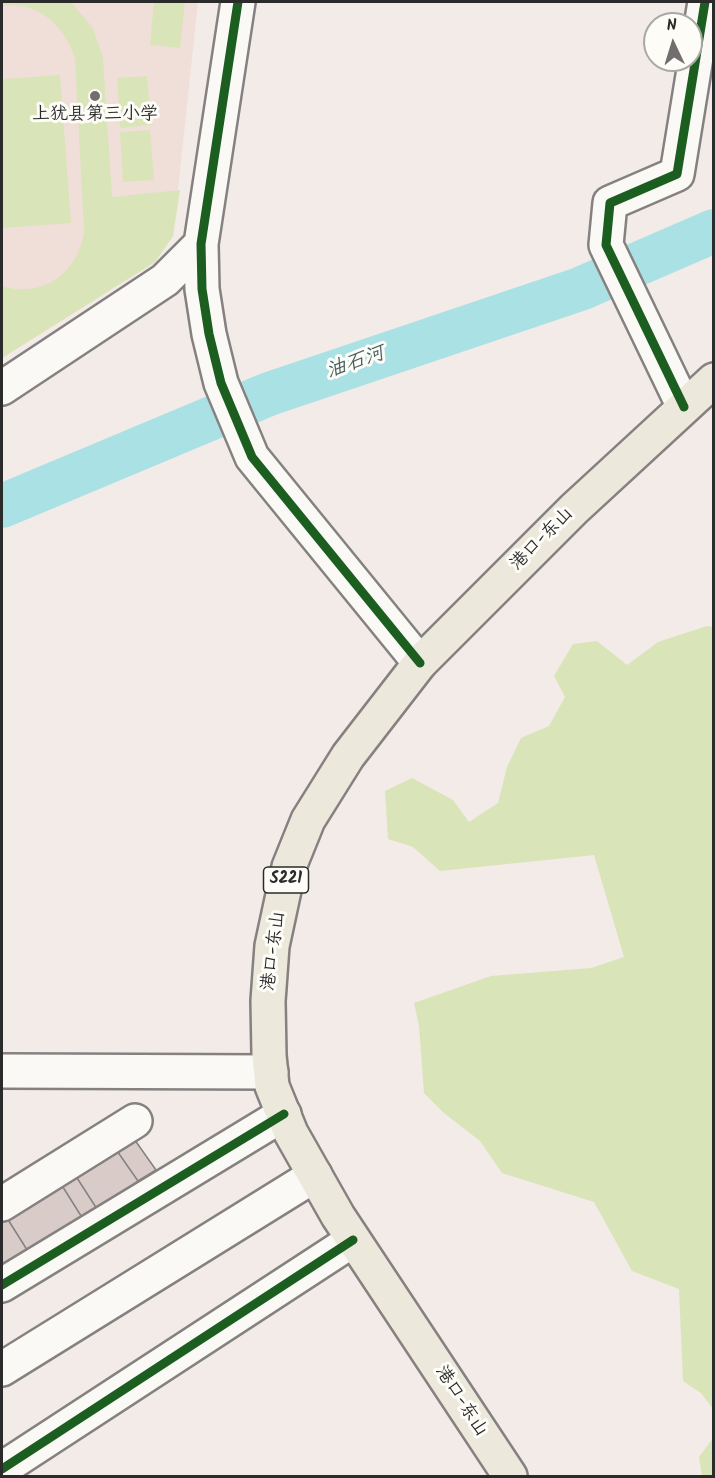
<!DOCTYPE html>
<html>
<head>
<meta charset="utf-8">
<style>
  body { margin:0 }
  #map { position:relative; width:715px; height:1478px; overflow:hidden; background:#f2ebe7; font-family:Kalam,sans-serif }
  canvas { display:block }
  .frame { position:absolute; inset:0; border:3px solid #2b2b2b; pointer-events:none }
  .north { position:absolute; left:643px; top:12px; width:60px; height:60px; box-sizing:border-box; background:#fdfcf7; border:2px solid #a9a8a5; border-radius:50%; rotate:356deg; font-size:16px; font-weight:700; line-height:24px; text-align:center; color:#2b2b2b }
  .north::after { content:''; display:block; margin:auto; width:21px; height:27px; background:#716e6d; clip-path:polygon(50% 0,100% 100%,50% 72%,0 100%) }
</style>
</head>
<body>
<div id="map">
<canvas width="715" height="1478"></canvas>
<div class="frame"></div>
<div class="north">N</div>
</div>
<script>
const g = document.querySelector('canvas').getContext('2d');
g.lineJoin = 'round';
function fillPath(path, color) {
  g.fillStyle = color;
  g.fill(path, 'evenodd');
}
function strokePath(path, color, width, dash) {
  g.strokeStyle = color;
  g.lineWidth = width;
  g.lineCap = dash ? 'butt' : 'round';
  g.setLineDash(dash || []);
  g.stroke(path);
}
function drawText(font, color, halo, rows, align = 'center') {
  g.font = font + ' Kalam,"LXGW WenKai TC",sans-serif';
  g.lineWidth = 6;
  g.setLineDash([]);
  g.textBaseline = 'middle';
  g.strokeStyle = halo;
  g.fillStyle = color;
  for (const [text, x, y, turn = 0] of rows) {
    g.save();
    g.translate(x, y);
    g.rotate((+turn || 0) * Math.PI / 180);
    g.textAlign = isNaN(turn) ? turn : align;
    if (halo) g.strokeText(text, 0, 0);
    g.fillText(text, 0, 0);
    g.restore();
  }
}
fillPath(new Path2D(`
  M2 2H198L173 236 155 262 2 358Z`), '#f0dfd8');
fillPath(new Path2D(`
  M2 2H71L93 28 103 58 112 197 180 190 173 236 155 262 2 358V286C42 299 78 273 84 232L75 59C65 26 38 1 2 6Z
  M154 2H185L180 48 150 45Z
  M60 75 71 223 2 228V79Z
  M147 76 151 125 120 128 117 78Z
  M150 130 154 180 123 182 120 132Z
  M707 626 714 627 713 1409 701 1393 683 1381 679 1289 632 1271 594 1202 502 1173 480 1141 444 1113 424 1093 419 1026 414 1003 491 976 591 968 624 957 594 855 440 871 413 847 388 839 385 791 412 778 453 800 469 822 498 803 507 767 521 738 549 726 565 697 554 676 573 644 597 641 627 665 658 642Z
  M713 1438V1476H702L699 1457Z`), '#dae4b9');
strokePath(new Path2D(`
  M2 506 269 394 580 289 714 231`), '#aae1e4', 44);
const building = new Path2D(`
  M132 1136 156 1170 138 1181 115 1148Z
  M115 1148 138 1181 97 1209 70 1167Z
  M70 1167 97 1209 83 1219 56 1176Z
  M56 1176 83 1219 29 1253 2 1210Z
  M2 1210 29 1253 2 1271Z`);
fillPath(building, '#d9cbc7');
strokePath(building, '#858180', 1.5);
const minor = new Path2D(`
  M238 2 201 244 202 289 209 334 221 383 252 457 420 663
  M2 388 165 280 201 244
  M684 407 606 245 610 203 677 174 705 2
  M2 1071 271 1072
  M2 1204 135 1121
  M2 1285 284 1114
  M2 1369 315 1175
  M2 1469 353 1240`);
const major = new Path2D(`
  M510 1476 338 1216 291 1133 272 1086 269 1055 268 1001 272 946 289 867 308 820 348 756 420 663 574 509 714 380`);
strokePath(minor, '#858180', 38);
strokePath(major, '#858180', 38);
strokePath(minor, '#faf9f6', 33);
strokePath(major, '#ece8db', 33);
strokePath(new Path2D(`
  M238 2 201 244 202 289 209 334 221 383 252 457 420 663
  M684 407 606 245 610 203 677 174 705 2
  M2 1285 284 1114
  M2 1469 353 1240`), '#1b5e20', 9);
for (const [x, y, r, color] of [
  [95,96,6,"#716e6d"]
]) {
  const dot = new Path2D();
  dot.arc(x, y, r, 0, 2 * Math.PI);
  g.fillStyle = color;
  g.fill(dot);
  strokePath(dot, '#fdfcf7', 2);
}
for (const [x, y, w] of [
  [286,880,45]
]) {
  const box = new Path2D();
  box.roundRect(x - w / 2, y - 13, w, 26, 4.5);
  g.fillStyle = '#fdfcf7';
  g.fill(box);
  strokePath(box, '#2b2b2b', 1.5);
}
drawText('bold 16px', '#2b2b2b', null, [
  ["S221",286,880]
]);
drawText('18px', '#2b2b2b', '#fdfcf7', [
  ["上犹县第三小学",95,116]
]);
drawText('18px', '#2b2b2b', '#fdfcf7', [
  ["港口-东山",543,540,-45],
  ["港口-东山",275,951,-82],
  ["港口-东山",460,1402,57]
]);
drawText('italic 20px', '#486062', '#fdfcf7', [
  ["油石河",356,364,-19]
]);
</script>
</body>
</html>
